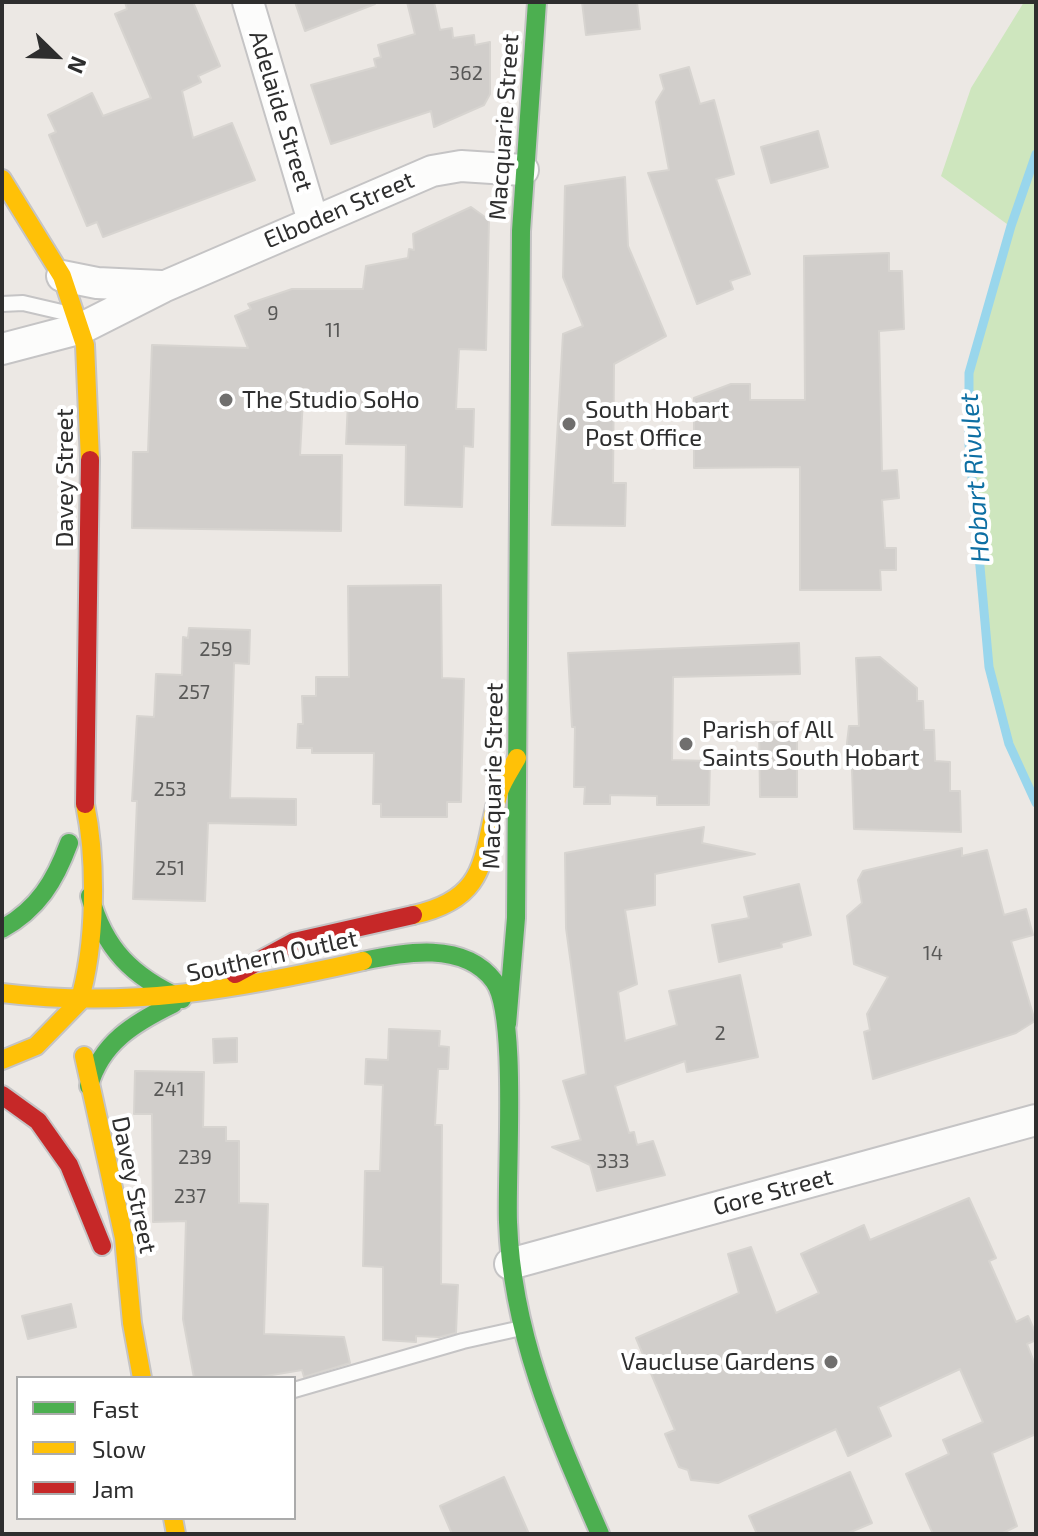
<!DOCTYPE html>
<html>
<head>
<meta charset="utf-8">
<style>
  body { margin:0 }
  #map { position:relative; width:1038px; height:1536px; overflow:hidden; background:#ece8e4; font-family:"Exo 2",sans-serif }
  canvas { display:block }
  .frame { position:absolute; inset:0; border:4px solid #2e2e2e; pointer-events:none }
  .legend { position:absolute; left:16px; top:1376px; width:280px; height:144px; box-sizing:border-box; background:#fff; border:2px solid #ababab; margin:0; padding:10px 14px; list-style:none; font-size:24px; color:#2e2e2e }
  .legend li { display:flex; align-items:center; gap:16px; height:40px }
  .legend b { width:40px; border:2px solid #ababab }
  .north { position:absolute; left:16px; top:16px; width:80px; height:80px; -webkit-text-stroke:6px #fff; paint-order:stroke; rotate:113deg; font-size:22px; font-weight:700; line-height:32px; text-align:center; color:#2e2e2e }
  .north::after { content:''; display:block; margin:auto; width:28px; height:36px; background:#2e2e2e; clip-path:polygon(50% 0,100% 100%,50% 72%,0 100%) }
</style>
</head>
<body>
<div id="map">
<canvas width="1038" height="1536"></canvas>
<div class="frame"></div>
<ul class="legend">
<li><b style="height:10px;background:#4caf50"></b>Fast</li>
<li><b style="height:10px;background:#ffc107"></b>Slow</li>
<li><b style="height:10px;background:#c62828"></b>Jam</li>
</ul>
<div class="north">N</div>
</div>
<script>
const g = document.querySelector('canvas').getContext('2d');
g.lineJoin = 'round';
function fillPath(path, color) {
  g.fillStyle = color;
  g.fill(path, 'evenodd');
}
function strokePath(path, color, width, dash) {
  g.strokeStyle = color;
  g.lineWidth = width;
  g.lineCap = dash ? 'butt' : 'round';
  g.setLineDash(dash || []);
  g.stroke(path);
}
function drawText(font, color, halo, rows, align = 'center') {
  g.font = font + ' "Exo 2",sans-serif';
  g.lineWidth = 8;
  g.setLineDash([]);
  g.textBaseline = 'middle';
  g.strokeStyle = halo;
  g.fillStyle = color;
  for (const [text, x, y, turn = 0] of rows) {
    g.save();
    g.translate(x, y);
    g.rotate((+turn || 0) * Math.PI / 180);
    g.textAlign = isNaN(turn) ? turn : align;
    if (halo) g.strokeText(text, 0, 0);
    g.fillText(text, 0, 0);
    g.restore();
  }
}
fillPath(new Path2D(`
  M1024 2H1036V803L1009 744 989 667 969 444V373L1011 227 941 176 971 88Z`), '#cee6be');
strokePath(new Path2D(`
  M1036 154 1011 226 969 373V444L989 667 1009 744 1036 803`), '#99d6ec', 9);
const building = new Path2D(`
  M125 2H193L220 66 198 76 201 82 182 91 193 138 232 123 255 180 103 237 97 222 87 226 49 135 56 132 48 115 92 93 103 116 151 98 115 14 127 9Z
  M295 2H374L375 4 305 31Z
  M407 2H434L440 30 452 28 453 38 474 35 475 45 490 42V94L484 105 434 127 431 111 331 144 311 85 376 67 374 59 381 57 378 45 415 34Z
  M582 2H637L640 29 586 35Z
  M689 67 700 104 714 100 734 174 716 179 750 274 730 281 733 289 697 304 648 173 669 170 656 102 664 89 660 75Z
  M818 131 828 167 771 183 761 147Z
  M625 177 628 246 666 336 614 364 613 483H626L625 526 552 525 563 334 583 326 563 277 565 186Z
  M471 207 489 220 486 350 459 349 456 409H474L473 447 464 446 462 507 405 505 406 445 346 444 348 402 303 398 300 455H342L341 531 132 528 133 452H148L152 345 248 348 235 316 251 309 248 304 292 289H363L366 266 408 258 409 249 414 250 413 234Z
  M889 253V271H902L904 329 879 331 882 471 897 470 899 498 882 500 885 548H896V570H880L881 590H800V467L694 468V398L731 384H750V400H805L804 256Z
  M441 585 442 678 464 679 461 802H447V817H381V804H373L374 753H312V748H297L298 724H303L302 696H316V677H349L348 586Z
  M189 628 250 630 249 664 234 663 230 798 296 799V825L208 823 205 901 133 899 137 801H132L137 716 154 717 156 674 182 675 183 637 188 638Z
  M799 643 800 674 673 677 672 760 710 761 709 805H657V796L610 795V804H584L585 787H574L575 727H572L568 653Z
  M880 657 917 688V701H923L924 730H934L935 761 950 762V791H960L961 832 854 829 852 769H848L847 743 849 726H859L856 658Z
  M759 722H789V733H797V797H760Z
  M704 827 702 843 755 854 655 874V905L625 910 637 984 618 992 625 1041 677 1025 669 991 740 975 758 1057 687 1072 685 1061 615 1086 629 1133 634 1132 637 1145 653 1141 665 1175 597 1191 590 1165 552 1147 581 1140 563 1081 586 1074 566 928 565 853Z
  M962 848V856L987 850 1004 915 1026 909 1033 935 1011 941 1035 1021 1016 1033 873 1079 864 1032 870 1030 867 1014 888 977 854 964 847 916 862 903 858 880 863 871Z
  M799 884 811 935 781 943 782 947 719 962 712 925 749 918 744 897Z
  M389 1029 440 1031 439 1046 449 1047 448 1069H438L435 1125H442L441 1284 458 1285 456 1333 439 1337 416 1336V1342L383 1340V1267L363 1266 365 1171H380L383 1085 365 1084 366 1059 388 1060Z
  M237 1038V1062L214 1063 213 1039Z
  M135 1071 204 1072 203 1127H226V1141H239V1203L268 1204 264 1334 344 1337 350 1363 304 1377 302 1370 254 1378H194L183 1319 186 1221 153 1222 152 1114H134Z
  M969 1198 996 1258 989 1261 1016 1322 1028 1316 1036 1334V1340L1027 1344 1036 1367V1434L992 1453 1017 1526 1001 1534H933L906 1474 949 1454 943 1440 983 1422 960 1369 878 1407 891 1436 848 1456 836 1429 718 1483 691 1480 688 1470 679 1467 665 1434 675 1430 636 1338 739 1293 728 1254 751 1247 776 1313 819 1293 801 1254 864 1225 870 1240Z
  M71 1304 76 1327 28 1339 22 1316Z
  M850 1472 872 1523 846 1534H757L749 1516Z
  M504 1477 529 1534H452L440 1506Z`);
fillPath(building, '#d1cecb');
strokePath(building, '#d7d4d0', 2);
const lane = new Path2D(`
  M2 304 23 303 66 313
  M294 1390 463 1341 517 1329`);
const street = new Path2D(`
  M248 2 313 221
  M62 276 97 283 161 286
  M2 349 82 328 163 287 432 171 461 166 523 170
  M510 1264 1036 1120`);
const fast = new Path2D(`
  M90 896C104 949 133 977 182 999
  M2 929C38 909 55 881 69 843
  M363 961C404 952 464 941 494 981 518 1014 506 1172 508 1222 512 1335 555 1431 600 1534
  M507 1024 516 918 521 231 537 2
  M89 1086C101 1043 134 1023 173 1004`);
const slow = new Path2D(`
  M2 179 62 276 85 345 90 460
  M413 915C491 898 481 855 499 792 503 780 511 769 517 758
  M2 993C129 1009 239 989 363 961
  M79 1002C96 945 97 862 85 804
  M84 1056 124 1238 132 1323 142 1378
  M2 1060 36 1046 79 1002
  M173 1518 176 1534`);
const jam = new Path2D(`
  M85 804 90 460
  M235 974 294 942 413 915
  M2 1095 38 1121 69 1165 102 1246`);
strokePath(lane, '#c5c4c5', 18);
strokePath(street, '#c5c4c5', 34);
strokePath(fast, '#c5c4c5', 22);
strokePath(slow, '#c5c4c5', 22);
strokePath(jam, '#c5c4c5', 22);
strokePath(lane, '#fcfcfb', 14);
strokePath(street, '#fcfcfb', 30);
strokePath(fast, '#4caf50', 18);
strokePath(slow, '#ffc107', 18);
strokePath(jam, '#c62828', 18);
for (const [x, y, r, color] of [
  [226,400,8,"#706f6e"],
  [569,424,8,"#706f6e"],
  [686,744,8,"#706f6e"],
  [831,1362,8,"#706f6e"]
]) {
  const dot = new Path2D();
  dot.arc(x, y, r, 0, 2 * Math.PI);
  g.fillStyle = color;
  g.fill(dot);
  strokePath(dot, '#fff', 3);
}
drawText('20px', '#585857', null, [
  ["362",466,73],
  ["9",273,313],
  ["11",333,330],
  ["259",216,649],
  ["257",194,692],
  ["253",170,789],
  ["251",170,868],
  ["14",933,953],
  ["2",720,1033],
  ["241",169,1089],
  ["239",195,1157],
  ["333",613,1161],
  ["237",190,1196]
]);
drawText('24px', '#2e2e2e', '#fff', [
  ["Adelaide Street",281,111,73],
  ["Macquarie Street",504,127,-86],
  ["Elboden Street",339,210,-23],
  ["Davey Street",65,478,-90],
  ["Macquarie Street",493,776,-89],
  ["Southern Outlet",272,956,-12],
  ["Davey Street",134,1185,78],
  ["Gore Street",773,1192,-15]
]);
drawText('24px', '#2e2e2e', '#fff', [
  ["The Studio SoHo",242,400],
  ["South Hobart",585,410],
  ["Post Office",585,438],
  ["Parish of All",702,730],
  ["Saints South Hobart",702,758],
  ["Vaucluse Gardens",815,1362,"right"]
], 'left');
drawText('italic 26px', '#0d6fa3', '#fff', [
  ["Hobart Rivulet",975,478,-94]
]);
</script>
</body>
</html>
